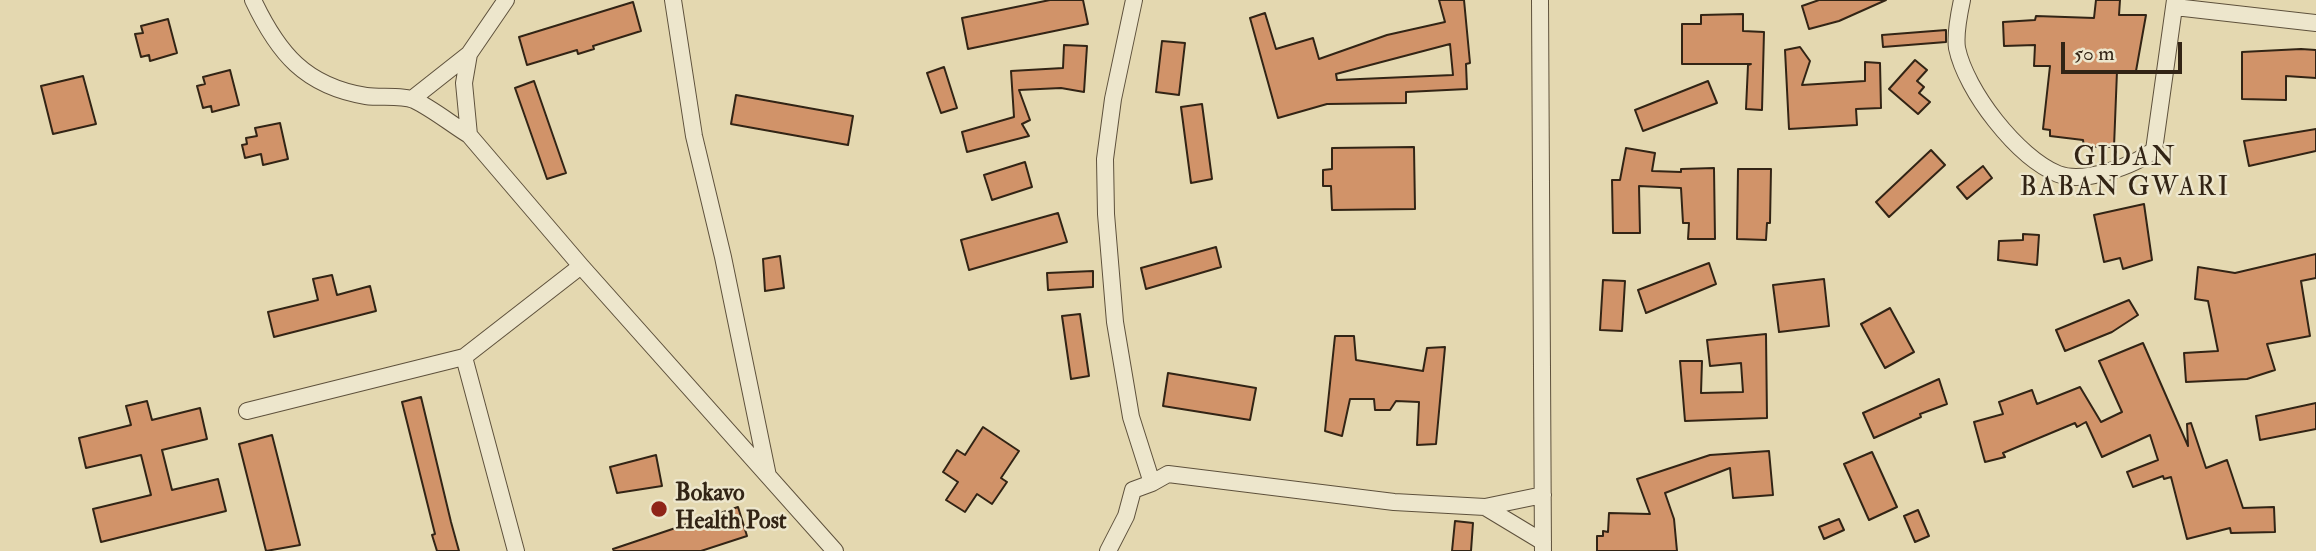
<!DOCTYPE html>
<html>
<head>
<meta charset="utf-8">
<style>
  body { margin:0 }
  #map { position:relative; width:2316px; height:551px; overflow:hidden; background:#e4d8b0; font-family:"IM FELL Double Pica",serif }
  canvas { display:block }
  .scale { position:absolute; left:2061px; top:42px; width:121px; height:32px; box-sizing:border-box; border:4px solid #322415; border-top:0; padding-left:9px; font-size:21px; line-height:24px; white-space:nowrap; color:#322415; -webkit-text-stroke:5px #ede6cc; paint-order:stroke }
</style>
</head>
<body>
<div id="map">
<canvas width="2316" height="551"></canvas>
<div class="scale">50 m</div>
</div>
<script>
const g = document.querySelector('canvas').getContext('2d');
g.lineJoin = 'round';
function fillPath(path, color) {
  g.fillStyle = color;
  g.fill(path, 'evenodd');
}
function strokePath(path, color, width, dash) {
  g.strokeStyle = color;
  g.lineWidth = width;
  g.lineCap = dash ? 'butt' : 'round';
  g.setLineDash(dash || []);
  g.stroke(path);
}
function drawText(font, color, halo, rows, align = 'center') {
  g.font = font + ' "IM FELL Double Pica",serif';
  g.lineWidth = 5;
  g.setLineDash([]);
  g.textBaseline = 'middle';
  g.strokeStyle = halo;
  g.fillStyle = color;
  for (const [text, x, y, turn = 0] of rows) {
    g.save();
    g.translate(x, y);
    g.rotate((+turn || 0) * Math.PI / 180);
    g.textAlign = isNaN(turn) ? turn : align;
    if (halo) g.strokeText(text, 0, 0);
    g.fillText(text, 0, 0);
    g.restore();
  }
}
const building = new Path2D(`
  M1050 0H1083L1088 24 968 49 962 18Z
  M1439 0H1464L1470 63 1466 64 1467 89 1406 92V103L1327 104 1278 118 1250 18 1265 13 1276 49 1313 38 1319 59 1387 35 1445 22ZM1450 44 1453 75 1337 80 1336 74Z
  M1819 0H1886L1839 21 1809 29 1802 6Z
  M2096 0H2120L2119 15H2146L2136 71H2117L2114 147H2084L2083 140 2050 136V130L2043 129 2050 66H2034L2035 45 2004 46 2003 22 2035 20 2036 16 2094 18Z
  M633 2 641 31 593 46 594 49 578 54 577 50 527 65 519 37Z
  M1743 14V31L1764 32 1762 110 1746 109 1748 65 1751 64H1682V24H1701V15Z
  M168 19 177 53 150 61 149 55 141 57 135 34 143 33 141 26Z
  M1946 30V42L1883 47 1882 35Z
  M1162 41 1185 43 1179 95 1156 92Z
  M1064 45 1087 46 1084 92 1061 88 1019 90 1030 120 1022 124 1029 136 967 152 962 132 1014 117 1011 71 1063 68Z
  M1800 47 1810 61 1802 85 1865 81V62L1880 63 1881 108 1856 109 1857 125 1789 129 1785 50Z
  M2301 49 2316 50V78L2286 76V100L2242 99V52Z
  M1915 60 1927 70 1917 81 1924 87 1919 93 1930 102 1918 114 1889 89Z
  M944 67 957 108 941 113 927 73Z
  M230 70 239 105 212 112 211 106 203 108 197 86 205 84 203 77Z
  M83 76 96 124 53 134 41 86Z
  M534 81 566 173 547 179 515 88Z
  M1708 81 1717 103 1643 131 1635 110Z
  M736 95 853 116 848 145 731 124Z
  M1202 104 1212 179 1191 183 1181 107Z
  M280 123 288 159 263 165 261 154 245 158 242 145 247 144 246 138 257 136 255 128Z
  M2316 129V151L2249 166 2244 141Z
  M1414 147 1415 209 1332 210 1331 186H1323V170L1332 169V148Z
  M1626 148 1655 153 1652 171 1681 172V169L1714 168 1715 239H1688L1689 223H1683L1681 188 1639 186 1640 233H1613L1612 180H1620Z
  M1931 150 1945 165 1889 217 1876 202Z
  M1025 162 1032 187 992 200 984 175Z
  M1983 166 1992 178 1967 199 1957 187Z
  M1738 169H1771L1770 223H1767L1766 240 1737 239Z
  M2144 204 2152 260 2123 269 2120 258 2104 262 2094 215Z
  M1058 213 1067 242 969 270 961 240Z
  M2023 234 2039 235 2037 265 1998 260 1999 241 2023 240Z
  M1216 247 1221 267 1146 289 1141 268Z
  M2316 254V278L2301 281 2310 336 2267 344 2275 370 2247 379 2186 382 2184 353 2218 351 2208 301 2195 299 2198 267 2235 273Z
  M780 256 784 288 765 291 763 259Z
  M1709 263 1716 284 1646 313 1638 290Z
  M1093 271V287L1048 290 1047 273Z
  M332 275 337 295 370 286 376 311 274 337 268 312 318 300 313 279Z
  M1824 279 1829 326 1779 332 1773 285Z
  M1603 280 1625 281 1622 331 1600 330Z
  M2129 300 2138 315 2112 332 2065 351 2056 330Z
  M1890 308 1914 352 1885 368 1861 324Z
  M1080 314 1089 376 1071 379 1062 316Z
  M1766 334 1767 418 1685 421 1680 361H1702L1701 393 1743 392 1741 363 1710 366 1707 340Z
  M1335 336H1354L1356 360 1423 371 1427 348 1445 347 1436 444 1417 445 1419 402 1396 401 1390 410H1375L1374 399H1350L1342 436 1325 431Z
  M2143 343 2188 446 2187 424 2191 423 2206 468 2227 460 2243 508 2274 507 2275 532 2231 533 2230 528 2187 539 2171 477 2164 479 2163 476 2133 487 2127 472 2158 460 2150 435 2102 457 2086 422 2077 427 2075 423 2003 453 2005 457 1985 462 1974 422 2003 414 1999 402 2032 390 2037 404 2080 387 2101 422 2122 412 2099 361Z
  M1168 373 1256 388 1250 420 1163 406Z
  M1939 379 1947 404 1920 414 1921 417 1874 438 1863 413Z
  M421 397 451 522 459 551H437L432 535 435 534 402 402Z
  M147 401 152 420 200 408 207 439 162 450 172 490 218 479 226 511 101 542 93 509 151 495 141 455 86 468 79 438 131 425 126 406Z
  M2316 403V429L2260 440 2256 416Z
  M983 427 1019 451 1001 478 1007 482 992 504 977 494 965 512 946 500 958 482 943 472 957 450 965 455Z
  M272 435 300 545 266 551 239 444Z
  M1769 451 1773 495 1733 498 1730 468 1665 493 1674 519 1677 551H1597V536H1603V531L1608 532 1609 513 1650 514 1637 479 1710 455Z
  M1872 452 1897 507 1869 520 1844 464Z
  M656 455 662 486 617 493 610 467Z
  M738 507 747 536 701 551H614L613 549Z
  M1918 510 1929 536 1915 542 1904 516Z
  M1839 519 1844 530 1824 539 1819 527Z
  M1455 521 1473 523 1471 551H1452Z`);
fillPath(building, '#d19369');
strokePath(building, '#322415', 2);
const minor = new Path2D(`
  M253 0C278 53 305 86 366 96 380 98 402 95 414 100 433 109 451 124 469 135
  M673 0 694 136 723 257 768 476
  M1540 0 1543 551
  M1962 0C1959 14 1955 34 1957 48 1966 91 2017 157 2058 174 2083 184 2134 166 2154 150L2175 0
  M2175 7 2316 23
  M469 54 464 83 469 135 581 266 835 551
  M412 99 469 54 506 0
  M464 357 516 551
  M247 411 464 357 581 266
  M1152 483 1168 474 1394 502 1485 507 1543 495
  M1485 507 1543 542
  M1108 551 1126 516 1133 490 1152 483 1131 417 1115 322 1106 214 1105 159 1113 99 1134 0`);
strokePath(minor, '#5e513c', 18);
strokePath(minor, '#ede6cc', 16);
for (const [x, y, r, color] of [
  [659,509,9,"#8f2418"]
]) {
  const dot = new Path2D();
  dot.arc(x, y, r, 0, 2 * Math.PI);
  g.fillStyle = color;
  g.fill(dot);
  strokePath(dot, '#ede6cc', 2.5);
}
drawText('bold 24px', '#322415', '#ede6cc', [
  ["Bokavo",675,495],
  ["Health Post",675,523]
], 'left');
g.letterSpacing = '2px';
drawText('26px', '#322415', '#ede6cc', [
  ["GIDAN",2125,159],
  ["BABAN GWARI",2125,189]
]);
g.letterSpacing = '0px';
</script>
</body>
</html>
